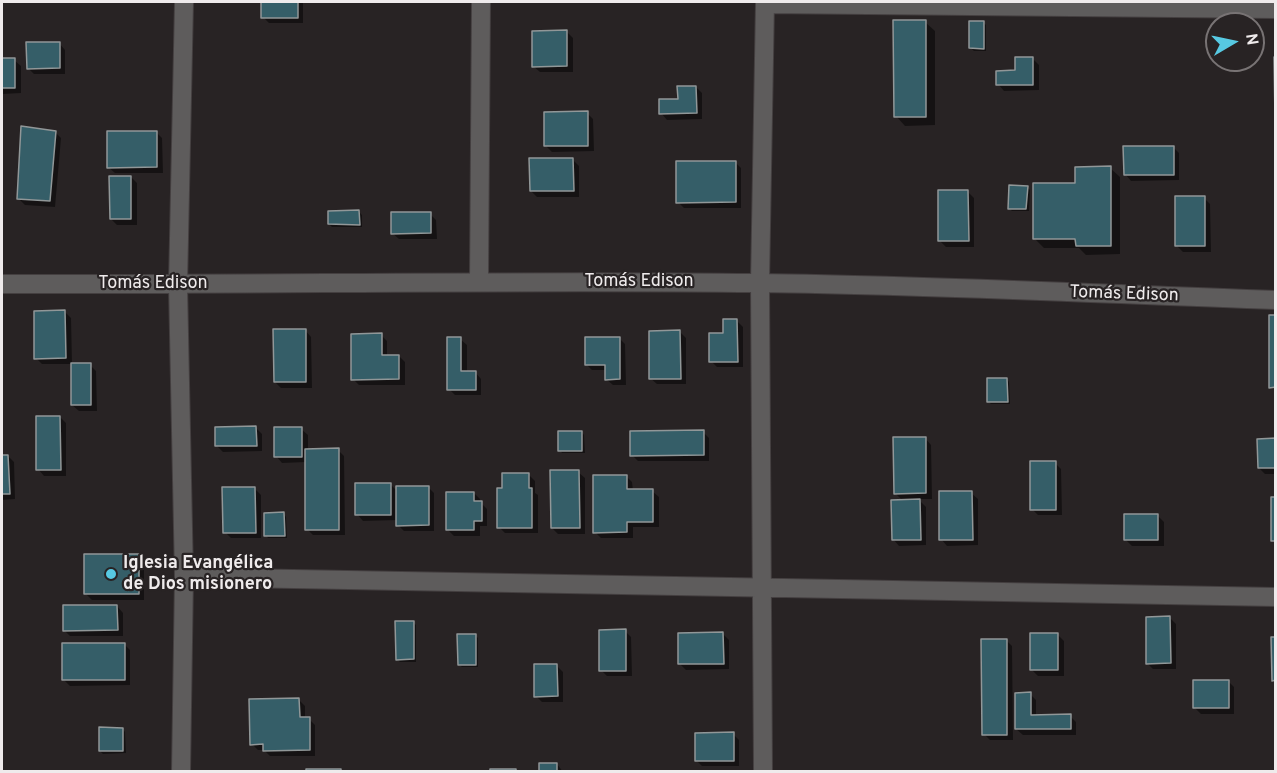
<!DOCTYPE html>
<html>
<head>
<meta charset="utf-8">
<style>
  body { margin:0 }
  #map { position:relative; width:1277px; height:773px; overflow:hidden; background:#282324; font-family:Overpass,sans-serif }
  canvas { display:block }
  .frame { position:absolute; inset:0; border:3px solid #efebec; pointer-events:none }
  .north { position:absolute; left:1205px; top:12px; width:60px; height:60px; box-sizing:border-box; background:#282324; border:2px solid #787374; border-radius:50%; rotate:81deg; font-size:16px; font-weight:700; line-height:24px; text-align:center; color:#efebec }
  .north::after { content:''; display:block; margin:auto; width:21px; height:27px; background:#57c9e2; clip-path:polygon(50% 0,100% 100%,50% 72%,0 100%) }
</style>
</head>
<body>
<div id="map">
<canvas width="1277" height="773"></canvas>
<div class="frame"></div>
<div class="north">N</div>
</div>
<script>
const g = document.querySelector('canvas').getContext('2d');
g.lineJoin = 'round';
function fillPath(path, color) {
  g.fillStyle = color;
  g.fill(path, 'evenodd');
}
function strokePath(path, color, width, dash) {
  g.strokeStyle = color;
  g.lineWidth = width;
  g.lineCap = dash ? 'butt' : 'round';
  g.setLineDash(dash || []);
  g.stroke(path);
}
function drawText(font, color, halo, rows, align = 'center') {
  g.font = font + ' Overpass,sans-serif';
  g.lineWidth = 4.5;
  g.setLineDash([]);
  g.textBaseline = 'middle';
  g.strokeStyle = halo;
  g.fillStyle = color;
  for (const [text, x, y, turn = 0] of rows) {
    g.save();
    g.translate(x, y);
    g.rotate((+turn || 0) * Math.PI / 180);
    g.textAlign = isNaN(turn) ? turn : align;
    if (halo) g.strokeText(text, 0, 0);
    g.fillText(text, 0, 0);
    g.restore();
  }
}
fillPath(new Path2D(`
  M262 2H303V23H269L263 17Z
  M925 22 935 31V125L905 126 896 116Z
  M983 22 986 25V51H974L971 48Z
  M567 32 573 38V72H540L533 66Z
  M59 43 65 50V74H34L28 68Z
  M1032 58 1039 65V90L1004 91 998 84Z
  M2 60H14L21 66V93L2 94Z
  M696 87 702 93V119L667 120 661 113Z
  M587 113 593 119 594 151 552 152 546 146Z
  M55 132 61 138 55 207 25 205 19 199Z
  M156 132 162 138 163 173H115L108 167Z
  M1173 147 1179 153V180L1131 181 1125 174Z
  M573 160 579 166V197H537L531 191Z
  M735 162 741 168V208H684L678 202Z
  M1110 168 1120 177V254L1086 255 1079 248H1044L1035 239 1077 184Z
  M131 177 137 183V225H117L111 219Z
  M1027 187 1030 190 1029 211H1012L1009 208Z
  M968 192 974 198V247H946L940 241Z
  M1204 198 1210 204 1211 252H1183L1177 246Z
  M359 212 362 215V227H332L329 224Z
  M430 214 436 220 437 239H399L392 233Z
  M65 312 71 318 72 364H42L36 358Z
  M737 321 743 327V367H717L711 361Z
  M305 330 311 337 312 388H281L275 382Z
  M680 332 686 338V384H657L650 378Z
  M381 335 387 341V356H399L405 362V385H359L353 379Z
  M619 338 625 344 626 385H613L606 379V370H592L586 364Z
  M460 339 467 345V373L475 372 481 379V395H455L449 389Z
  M90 365 96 371 97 411H79L72 405Z
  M1007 379 1009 382 1010 404H991L988 401Z
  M60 417 66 423V476H44L38 469Z
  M256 428 262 434V451L223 452 216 445Z
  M301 429 308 435V450H338L344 456 345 535H313L307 529 306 462 282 463 276 456Z
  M582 432 584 435 585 453H562L560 450Z
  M703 432 709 438V461H638L632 455Z
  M925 438 931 445 932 499H918L926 507V545L899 546 893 539 903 501 895 493Z
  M1276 440V474H1265L1259 468Z
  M8 456 14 462 15 499 2 500V457Z
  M1055 463 1061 469 1062 515H1038L1032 509Z
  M578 472 585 478V534H558L552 528Z
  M529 475 535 481V493L538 495V533H505L499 527 504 489Z
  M626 476 632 482 633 491H652L659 497V527H633V538H601L595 532Z
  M390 484 398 492 428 487 434 493V531H404L398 525V520L363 521 357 514Z
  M255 489 261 495V538H231L225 532Z
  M474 493 480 499V502L487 509V526H480V536H454L448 530Z
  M971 493 978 499V545L947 546 941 539Z
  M284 514 286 517 287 538H268L266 535Z
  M1158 516 1164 522V546H1132L1126 540Z
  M138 556 144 562V600H92L86 594Z
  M117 606 123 613V636H70L64 630Z
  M1170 618 1176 624V669H1153L1147 663Z
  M413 622 416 625V662H400L397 659Z
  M625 631 631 637 632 676H607L601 670Z
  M723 634 729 640V669L686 670 680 664Z
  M475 635 478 638V667H462L459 665Z
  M1058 635 1064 641V676H1038L1032 670Z
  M1006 640 1012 646 1013 740H990L984 734Z
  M124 644 130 650V685L70 686 64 680Z
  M557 666 563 672V702H542L536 696Z
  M1228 681 1234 687V714H1201L1195 708Z
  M1030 694 1036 700V716H1070L1076 722V735H1023L1016 729Z
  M299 700 305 706V719H309L315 725V756H270L264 750H258L252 744Z
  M123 729 125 732 126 753 103 754 100 751Z
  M733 734 739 740V766H702L696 760Z
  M557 764 563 772H540Z`), '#0007');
const building = new Path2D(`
  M261 2H298V18H261Z
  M893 20H926V117H894Z
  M969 21H984V49L969 48Z
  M567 30V66L532 67V31Z
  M26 42H60V68L27 69Z
  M1015 57H1033V85H996V71L1015 70Z
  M1274 57H1276V119H1275Z
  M2 58H15V88H2Z
  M677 86H696L697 113 659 114V99H678Z
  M588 111V146H544V112Z
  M21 126 56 131 50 201 17 199Z
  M107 131H157V167L107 168Z
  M1123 146H1174V175H1124Z
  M529 158H573L574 191H530Z
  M676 161H736V202L676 203Z
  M1111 166V246H1076L1075 239H1033V183H1075V167Z
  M109 176H131V219H110Z
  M1009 185 1028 186 1026 209H1008Z
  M938 190H968L969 241H938Z
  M1175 196H1205V246H1175Z
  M359 210 360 225 328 224V211Z
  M391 212H431V233L391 234Z
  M65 310 66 358 34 359V311Z
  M1269 315H1276V387L1269 388Z
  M723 319H737L738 362H709V333H723Z
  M273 329H306V382H274Z
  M680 330 681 379H649V331Z
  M382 333V355H399V379L351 380V334Z
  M447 337H461V371H476V390H447Z
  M585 337H620V379L605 380V365H585Z
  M71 363H91V405H71Z
  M987 378H1007L1008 402H987Z
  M36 416H60L61 470H36Z
  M256 426 257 446H215V427Z
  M274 427H302V457H274Z
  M704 430V455L630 456V431Z
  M558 431H582V451H558Z
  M893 437H926V493L894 494Z
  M1276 438V468H1258L1257 439Z
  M339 448V530H305V449Z
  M2 455H8L10 494H2Z
  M1030 461H1056V510H1030Z
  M550 470H579L580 528H551Z
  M502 473H529V488H532V528H497V488H502Z
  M593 475H627V489H653V522H627V532L593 533Z
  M355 483H391V515H355Z
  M396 486H429V525L396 526Z
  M222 487H255L256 533H223Z
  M939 491H972L973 540H939Z
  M446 492H474V501H482V521H474V530H446Z
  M1271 497H1276V541H1271Z
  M920 499 921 540H892L891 500Z
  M284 512 285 536H264V513Z
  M1124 514H1158V540H1124Z
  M84 554H139V594H84Z
  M63 605H117L118 630 63 631Z
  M1170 616 1171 663 1146 664V617Z
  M395 621H414V659L396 660Z
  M626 629V671H599V630Z
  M723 632 724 664H678V633Z
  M1030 633H1058V670H1030Z
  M457 634H476V665H458Z
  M1271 637H1276V680L1272 681Z
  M981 639H1007V735H982Z
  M62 643H125V680H62Z
  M534 664H557L558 696 534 697Z
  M1193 680H1229V708H1193Z
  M1031 692V715L1071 714V729H1015V693Z
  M299 698 300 717H310V750L263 751V744L250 745 249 699Z
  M99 727 123 728V751H99Z
  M734 732V761H695V733Z
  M539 763H557V772H539Z
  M306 769H341V772H306Z
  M490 769H516V772H490Z`);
fillPath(building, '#355e68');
strokePath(building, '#919798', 1.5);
const minor = new Path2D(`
  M765 4 1276 9
  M479 281 481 2
  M2 284C253 285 505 280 757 283 930 285 1103 294 1276 300
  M184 577 1276 597
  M181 772 184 577 178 285 184 2
  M763 772 760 283 765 2`);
strokePath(minor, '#443f40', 20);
strokePath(minor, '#5e5c5c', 18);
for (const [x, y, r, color] of [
  [111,574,6,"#57c9e2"]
]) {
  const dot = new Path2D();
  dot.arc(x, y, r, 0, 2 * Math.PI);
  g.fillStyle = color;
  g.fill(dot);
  strokePath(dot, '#282324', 2);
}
drawText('18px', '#efebec', '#282324', [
  ["Tomás Edison",639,282],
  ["Tomás Edison",153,284],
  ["Tomás Edison",1124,295,2]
]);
drawText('bold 18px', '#efebec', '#282324', [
  ["Iglesia Evangélica",123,564],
  ["de Dios misionero",123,585]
], 'left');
</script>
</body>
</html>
